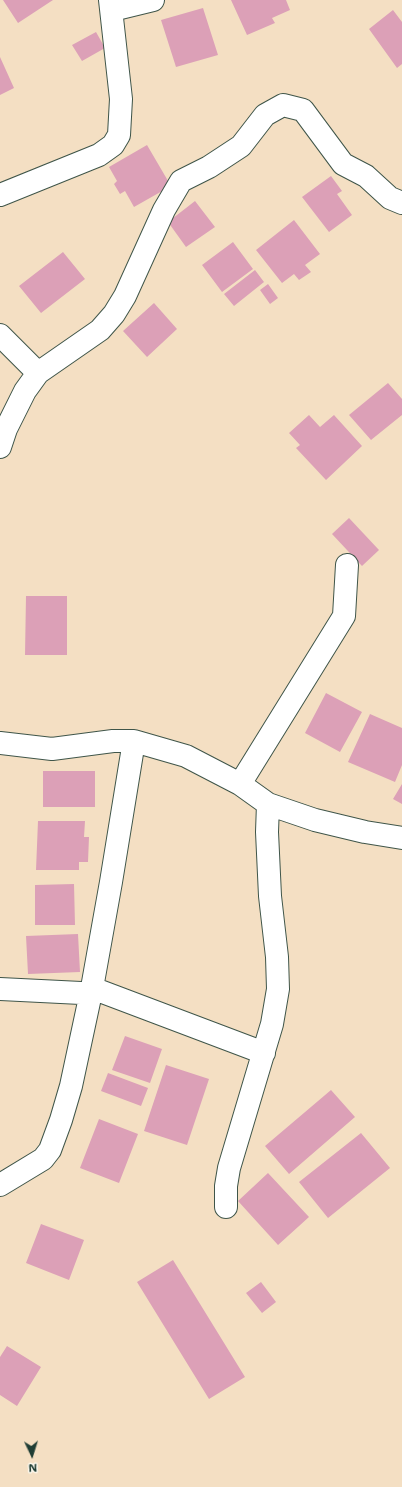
<!DOCTYPE html>
<html>
<head>
<meta charset="utf-8">
<style>
  body { margin:0 }
  #map { position:relative; width:402px; height:1487px; overflow:hidden; background:#f4dfc3; font-family:"Shantell Sans",sans-serif }
  canvas { display:block }
  .north { position:absolute; left:12px; top:1435px; width:40px; height:40px; -webkit-text-stroke:3px #fbf7ec; paint-order:stroke; rotate:176deg; font-size:11px; font-weight:700; line-height:16px; text-align:center; color:#1f3d34 }
  .north::after { content:''; display:block; margin:auto; width:14px; height:18px; background:#1f3d34; clip-path:polygon(50% 0,100% 100%,50% 72%,0 100%) }
</style>
</head>
<body>
<div id="map">
<canvas width="402" height="1487"></canvas>
<div class="north">N</div>
</div>
<script>
const g = document.querySelector('canvas').getContext('2d');
g.lineJoin = 'round';
function fillPath(path, color) {
  g.fillStyle = color;
  g.fill(path, 'evenodd');
}
function strokePath(path, color, width, dash) {
  g.strokeStyle = color;
  g.lineWidth = width;
  g.lineCap = dash ? 'butt' : 'round';
  g.setLineDash(dash || []);
  g.stroke(path);
}
fillPath(new Path2D(`
  M3 0H53L18 23Z
  M231 0H286L290 10 272 18 275 23 247 35Z
  M203 8 218 55 176 67 161 20Z
  M393 10 402 22V64L397 68 369 29Z
  M96 32 105 48 82 61 72 45Z
  M0 57 14 88 0 95Z
  M147 145 171 186 134 207 125 191 120 194 114 184 117 181 109 167Z
  M331 176 342 191 337 194 352 215 329 232 302 197Z
  M195 201 215 227 186 247 168 222Z
  M294 220 320 254 305 265 311 272 299 280 294 274 282 283 256 250Z
  M233 242 253 269 222 292 202 265Z
  M63 252 85 279 41 313 19 286Z
  M255 270 264 282 234 306 224 294Z
  M268 284 278 298 270 304 260 290Z
  M154 303 177 329 147 357 123 331Z
  M388 383 402 399V415L371 440 349 415Z
  M309 415 320 427 334 415 362 446 326 480 296 448 300 445 289 433Z
  M349 518 379 550 362 566 332 534Z
  M26 596H67V655H25Z
  M326 693 362 712 340 752 305 733Z
  M370 714 402 728V765L395 782 348 762Z
  M43 771H95V807H43Z
  M402 784V804L393 799Z
  M38 821H85L84 837H89L88 862H79V870H36Z
  M74 884 75 925H35V885Z
  M78 934 80 972 28 974 26 936Z
  M125 1036 162 1049 150 1083 112 1070Z
  M166 1065 209 1079 187 1145 144 1131Z
  M108 1073 148 1088 141 1106 101 1091Z
  M331 1090 355 1117 289 1174 265 1146Z
  M99 1119 138 1134 119 1183 80 1168Z
  M361 1133 390 1168 328 1218 299 1182Z
  M268 1173 309 1217 278 1245 238 1201Z
  M41 1224 84 1240 69 1280 26 1263Z
  M173 1260 245 1377 209 1399 137 1282Z
  M261 1282 276 1302 262 1313 246 1293Z
  M7 1346 41 1367 17 1406 0 1395V1357Z`), '#dca0b7');
const minor = new Path2D(`
  M112 10 153 0
  M0 195 99 155 113 145 119 135 121 99 110 0
  M0 335 38 373
  M0 447 6 429 25 391 38 373 100 330 114 314 125 296 164 210 181 181 209 167 241 146 265 115 283 105 303 110 343 164 366 176 390 198 402 203
  M0 743 52 749 113 741H134L186 756 240 784 268 804 315 820 365 832 402 838
  M240 784 344 616 347 565
  M92 988 264 1053
  M0 989 81 993 90 995
  M0 1185 43 1159 50 1150 61 1120 71 1086 92 988 111 882 134 741
  M226 1207V1186L229 1168 272 1024 278 989 277 957 270 896 267 832 268 804`);
strokePath(minor, '#3f5549', 24);
strokePath(minor, '#fff', 22);
</script>
</body>
</html>
